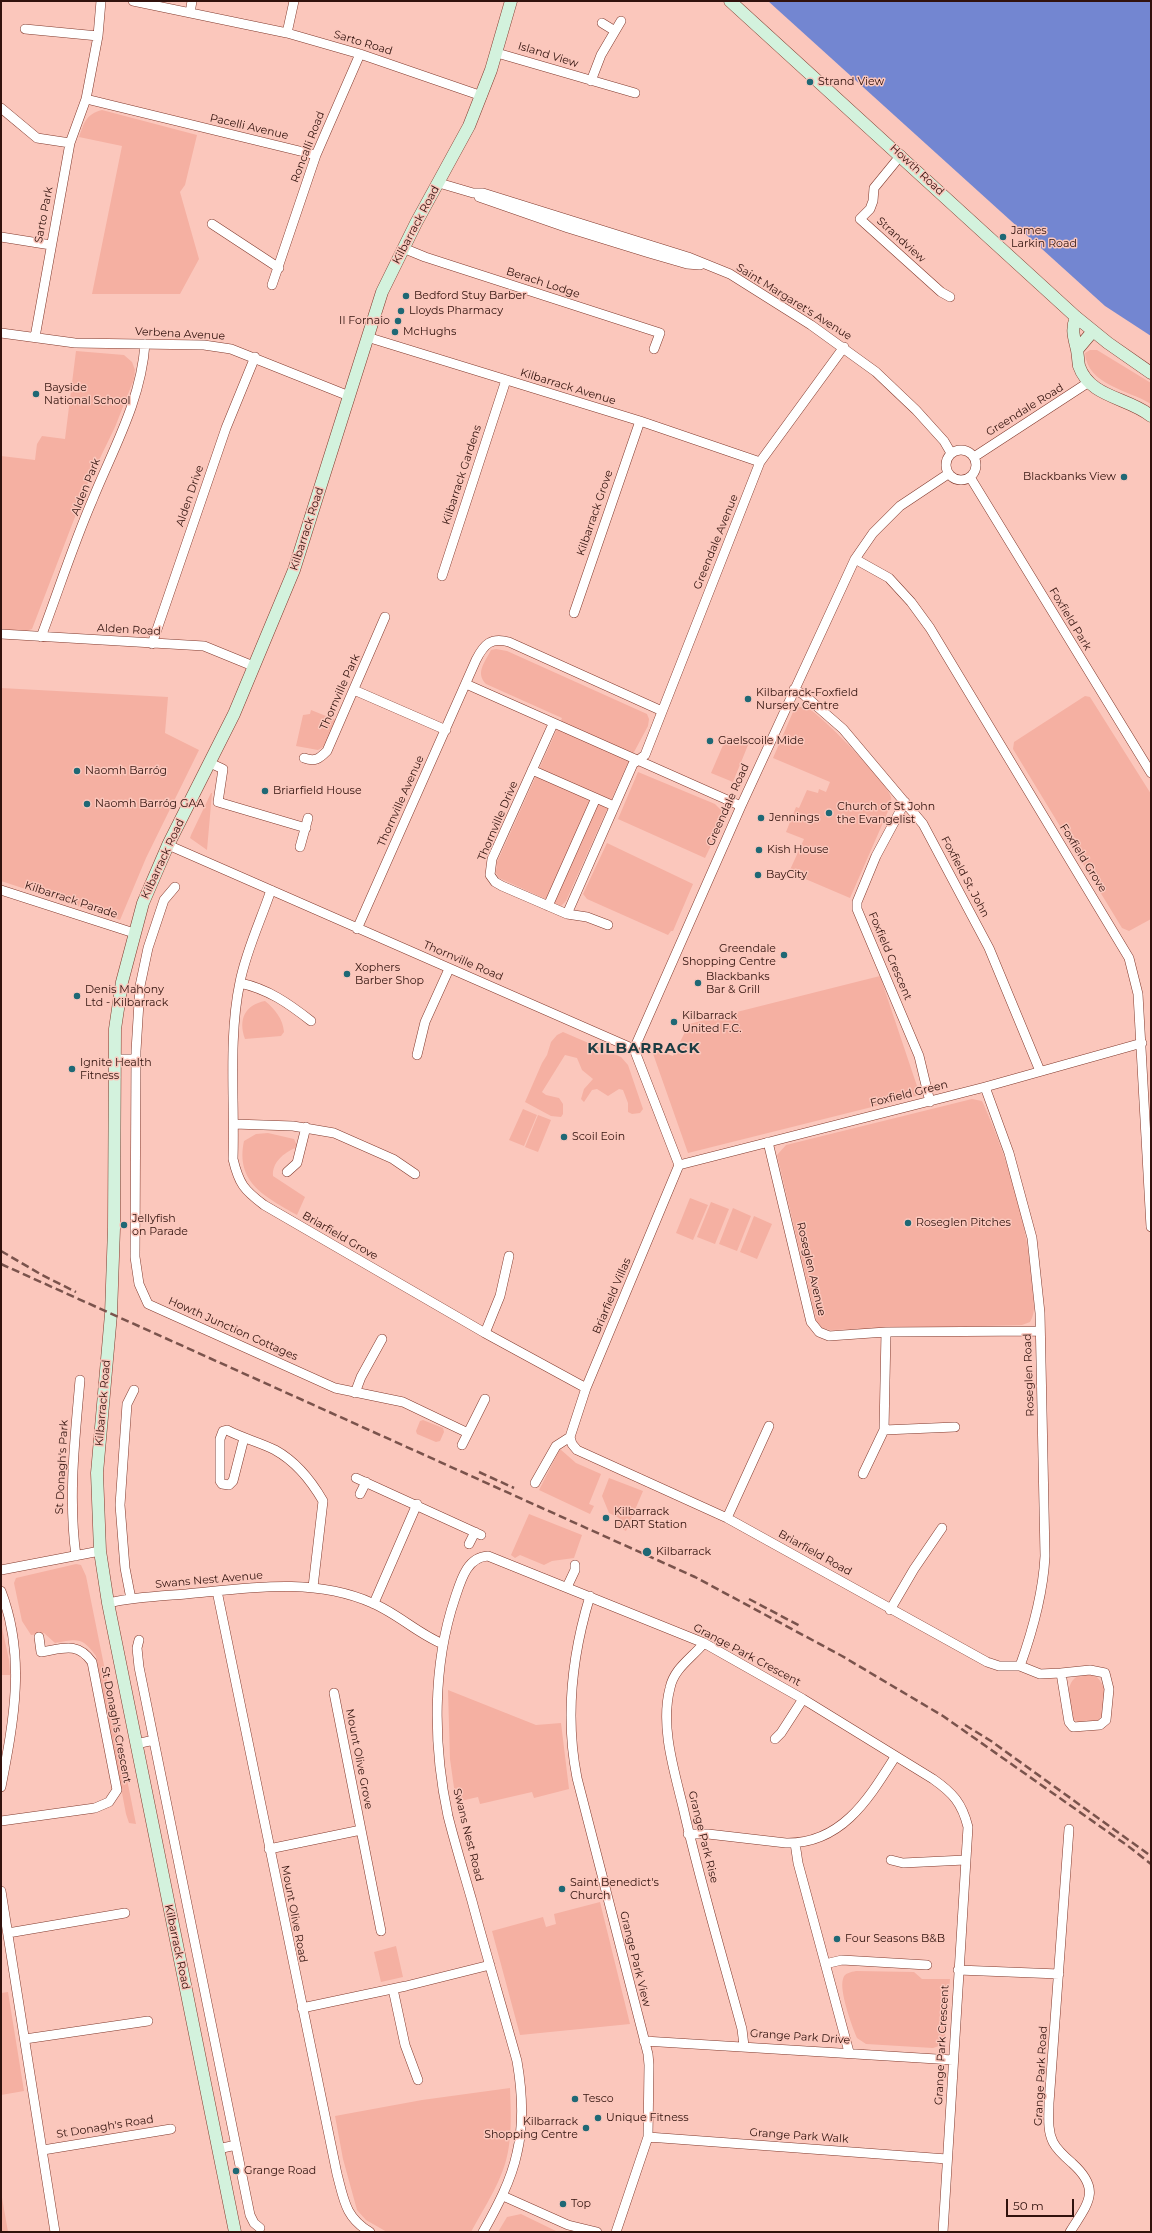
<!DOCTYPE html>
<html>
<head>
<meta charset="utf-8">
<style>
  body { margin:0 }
  #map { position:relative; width:1152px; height:2233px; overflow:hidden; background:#fbc7bc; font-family:Montserrat,sans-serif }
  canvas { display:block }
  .frame { position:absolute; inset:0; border:2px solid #31120d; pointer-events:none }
  .scale { position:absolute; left:1006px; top:2199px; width:68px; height:18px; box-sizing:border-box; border:2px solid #31120d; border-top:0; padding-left:5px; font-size:12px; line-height:14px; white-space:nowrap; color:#31120d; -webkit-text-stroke:3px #fbc7bc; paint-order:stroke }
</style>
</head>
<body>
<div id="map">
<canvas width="1152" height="2233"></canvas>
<div class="frame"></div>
<div class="scale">50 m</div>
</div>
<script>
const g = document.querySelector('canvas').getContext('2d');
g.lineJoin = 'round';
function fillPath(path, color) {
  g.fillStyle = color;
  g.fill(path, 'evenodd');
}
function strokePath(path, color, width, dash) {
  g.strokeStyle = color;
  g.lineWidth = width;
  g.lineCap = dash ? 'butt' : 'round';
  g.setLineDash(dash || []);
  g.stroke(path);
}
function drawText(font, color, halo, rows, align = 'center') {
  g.font = font + ' Montserrat,sans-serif';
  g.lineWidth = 3;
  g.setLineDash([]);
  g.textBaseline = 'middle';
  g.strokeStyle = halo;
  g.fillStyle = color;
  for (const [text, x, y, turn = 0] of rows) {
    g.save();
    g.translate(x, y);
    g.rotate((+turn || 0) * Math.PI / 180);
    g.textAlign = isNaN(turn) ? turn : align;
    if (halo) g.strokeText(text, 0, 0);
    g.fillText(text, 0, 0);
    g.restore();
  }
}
fillPath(new Path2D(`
  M102 110 197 135 185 185 180 192 199 259 180 294H92L122 146 79 137C84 123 86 114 102 110Z
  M1090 350H1097L1151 383V404C1129 390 1087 385 1085 353Z
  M76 351 124 355 132 362 135 370 134 379 115 427 88 483 32 629 26 631 1 629V456L35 460 37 444 42 436 65 439Z
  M496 649 507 651 647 714 649 719 648 726 626 767 566 901 561 906 499 878 496 873 497 862 562 718 486 684C475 673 485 662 491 650Z
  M1 688 168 697 165 733 199 750 146 858 120 920 1 881Z
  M1085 696 1090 697 1151 794V919L1129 931 1122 928 1013 749 1014 742Z
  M799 707C803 707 806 707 808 708 822 716 888 783 891 797 892 801 890 805 889 809L850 898 789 872 804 839 786 832 796 807 799 808 807 790 818 793 819 789 826 792 830 782 773 758 793 712Z
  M311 710 336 720 325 746 318 750 296 746 303 715 310 714Z
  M727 736 748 745 733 782 711 773Z
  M638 772 715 804 721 810 724 819 705 858 618 819Z
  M211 793H212L207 850 190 838 191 835Z
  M607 843 693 884 673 931H671L668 935 587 899 583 894Z
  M880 976 920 1095 688 1153 651 1048 673 1056 689 1024Z
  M265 1001C275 1009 283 1019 284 1032L281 1036 245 1039C238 1019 245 1005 265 1001Z
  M563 1032 621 1057 628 1065 643 1109 640 1113 632 1114 628 1112V1103L623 1090 619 1089 608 1096 597 1089 592 1090 584 1102 581 1099 584 1089 593 1079 582 1070 577 1058 565 1055 542 1092 546 1095 559 1098 563 1104V1114L561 1117 551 1116 525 1102 542 1063 547 1055 551 1042 557 1035Z
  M972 1099 982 1101 984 1105C1009 1163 1028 1223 1032 1286 1033 1298 1037 1311 1030 1322L1022 1325 830 1330 821 1328 817 1323 777 1155 786 1145Z
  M523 1109 537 1115 524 1146 509 1140Z
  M538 1115 551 1120 538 1152 525 1147Z
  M268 1133 294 1139 297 1145 295 1148C284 1153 272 1162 273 1176L305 1197 297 1215C266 1197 235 1183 244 1141L256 1134Z
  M690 1198 708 1205 693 1240 676 1233Z
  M711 1202 729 1209 715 1244 697 1237Z
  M733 1208 751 1216 737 1251 719 1244Z
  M754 1216 772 1224 757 1259 740 1252Z
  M423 1420 443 1428 444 1432 440 1441 436 1442 417 1434 416 1431 420 1421Z
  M560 1449 576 1463 601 1474 589 1504 594 1506 590 1514 539 1490Z
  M609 1478 643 1491 626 1531 616 1526 619 1518 609 1513 602 1496Z
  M529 1514 582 1535 574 1558 552 1561 544 1565 520 1555 515 1558 511 1555Z
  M76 1564 81 1565 86 1576 136 1824 129 1823 126 1814 96 1656C82 1637 78 1639 55 1643L44 1633 31 1635 22 1621 14 1583 16 1578Z
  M1 1623 9 1660 10 1675H1Z
  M1093 1675C1108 1681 1109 1710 1098 1721L1079 1723 1072 1718C1069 1698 1061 1672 1093 1675Z
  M448 1690 536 1725 561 1723 569 1789 534 1798 532 1792 480 1804 478 1797 456 1802 450 1759Z
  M600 1902 630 2024 520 2035 492 1931 543 1917 546 1927 556 1924 554 1914Z
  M396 1946 403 1977 381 1982 374 1952Z
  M856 1971 914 1972 922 1979H950L945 2036 939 2046 933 2048 866 2044 857 2038C852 2026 839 1991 843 1979 844 1973 851 1972 856 1971Z
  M8 1992 24 2091 1 2095V1993Z
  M510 2088C511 2117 513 2148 501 2175 493 2195 481 2213 471 2232H387L366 2220 357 2210 354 2199 343 2159 335 2116 422 2100Z
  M1 2192 8 2232H1Z
  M521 2214 558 2232H498L507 2217Z`), '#f5b0a2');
fillPath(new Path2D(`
  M768 1H1151V336L1105 306Z`), '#7386d1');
const minor = new Path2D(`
  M133 1 287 33 360 54 482 96
  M190 13 192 1
  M602 23 615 31
  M25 29 98 36
  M287 33 294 1
  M497 53 635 93
  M591 81 601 55 621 21
  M86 99 316 155
  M1 108 37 138 70 143
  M901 155 874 188 873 201 870 209 860 219 941 292 950 297
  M439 183 473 193H483L688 257 730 274 811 325 876 372 916 410 944 441 951 453
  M479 197 568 228 649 253 687 264 700 265
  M212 224 279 268
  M1 237 51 245
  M403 248 425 257 660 333 654 349
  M272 285 316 155 360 54
  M1 333 75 343 204 345 231 349 349 396
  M35 337 70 143 86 99 98 36 101 1
  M367 337 640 421 760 462
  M946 465a15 15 0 1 1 30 0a15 15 0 1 1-30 0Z
  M974 457 1089 382
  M970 477 1151 773
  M855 559 889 578 911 602 930 628 1129 958 1138 994 1151 1227
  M442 576 506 380
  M574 613 640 421
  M1 634 204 646 253 666
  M41 637C58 592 73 545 92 501 113 449 141 401 145 344
  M152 644 226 428 255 357
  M466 684C558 725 649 765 741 806
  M794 689 804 695 843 729 923 824 989 948 1040 1071
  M354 690 446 730
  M553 724 492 859 490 875 495 882 502 886 567 914 587 917 608 925
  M304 758C315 762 319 759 327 751L385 617
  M210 763 223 769 218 802 306 828
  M532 770 614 806
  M905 802 876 856 857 902V909L919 1056 930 1102
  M168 845 634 1049 679 1165
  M300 847 308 818
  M175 887 164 900 148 948 140 986 136 1051 135 1257 139 1284 148 1304 335 1388 403 1402 468 1433
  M1 890 134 933
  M271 890C261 920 246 951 240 982 228 1038 235 1102 233 1159 239 1184 244 1190 264 1205L485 1333 586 1388
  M548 906 596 798
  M567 914 633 764 645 755 760 462 844 347
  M357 929 476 660C484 644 491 637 509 642L662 711
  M240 983C268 989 288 1003 311 1021
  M634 1049 741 806 855 559 873 533 900 506 948 474
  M417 1055 425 1022 449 969
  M114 1059H136
  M985 1087 1009 1153 1032 1238 1040 1313 1045 1556C1043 1595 1033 1630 1020 1666
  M234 1124 293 1126 334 1133 393 1159 415 1174
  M768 1142 811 1322 819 1332 829 1336 886 1332 1040 1331
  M679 1165 985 1087 1142 1043
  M287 1172 297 1163 306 1127
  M886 1332 884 1430 955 1427
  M485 1333 500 1296 509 1256
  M355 1393 361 1377 382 1339
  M570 1437 572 1444 577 1450 727 1518 987 1662 999 1666H1020L1040 1674 1061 1673 1069 1722 1073 1727 1100 1725 1106 1720 1109 1689 1105 1673 1090 1670 1061 1673
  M570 1437 586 1388 679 1165
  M244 1438 233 1481 229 1485 222 1484 220 1481V1439L223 1431 227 1430C242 1438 259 1442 275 1450 295 1461 312 1482 323 1501L313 1587
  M462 1445 485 1399
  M863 1474 884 1430
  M356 1478 481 1535
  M535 1483 556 1446 570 1437
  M360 1494 366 1482
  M727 1518 769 1426
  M469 1544 475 1532
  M76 1556C68 1497 75 1438 80 1380
  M1 1570 100 1551
  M567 1587 575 1570V1565
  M1 1591C26 1656 14 1720 1 1787
  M217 1591 337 2174C344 2200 345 2217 370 2232
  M590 1596C572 1655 565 1717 577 1778L648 2054 649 2065 648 2137 616 2232
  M131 1599 125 1568 120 1505 127 1404 134 1390
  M108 1603C133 1597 160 1596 186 1594 249 1588 313 1577 372 1603 397 1613 418 1634 443 1644
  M374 1603 417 1504
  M890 1610 914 1569 942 1528
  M139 1640 137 1648 139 1667 250 2215 254 2223 260 2228
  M704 1643C692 1658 674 1668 670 1688 660 1726 674 1770 683 1807 700 1882 722 1955 742 2029L744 2046
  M334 1693 381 1931
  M775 1739 781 1733 803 1699
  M136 1744 154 1740
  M1 1821 95 1808 109 1802 117 1790 92 1662C77 1641 62 1649 41 1652L39 1637
  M1069 1829 1049 2103C1049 2115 1047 2130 1053 2142 1057 2150 1065 2157 1072 2163 1102 2190 1088 2203 1070 2232
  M688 1834H708L786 1843C842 1844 869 1798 895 1757
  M795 1843 798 1863 849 2052
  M269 1849 361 1830
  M891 1860 903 1863 965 1860
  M1 1891 55 2232
  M8 1933 125 1913
  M825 1964 842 1960 927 1965
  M958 1970 1059 1974
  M393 1989 405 2045 418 2080
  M302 2008 406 1986 490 1965
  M25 2039 148 2021
  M644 2041 953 2060
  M648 2137 947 2159
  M218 2149 236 2145
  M43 2150 171 2129
  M503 2196 568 2225 597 2232
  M483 2232C497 2207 511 2181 517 2153 524 2124 522 2090 517 2061 502 2007 486 1954 472 1901 464 1873 455 1844 448 1816 433 1746 432 1666 455 1598 461 1580 467 1557 488 1556L704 1643 803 1699 933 1779C953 1793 962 1803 968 1827L943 2232`);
const secondary = new Path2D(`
  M730 1 1076 317 1108 343 1151 373
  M1076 317C1071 330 1074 337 1077 350 1078 355 1078 360 1079 366 1090 398 1128 397 1151 416
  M1077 350 1093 331
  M235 2232 108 1603 100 1551 97 1473 111 1314 114 1228 115 1029 122 982 143 903 168 845 234 714 294 570 382 292 416 223 469 126 491 70 511 1`);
strokePath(minor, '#81392c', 10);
strokePath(secondary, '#81392c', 13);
strokePath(minor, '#fff', 9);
strokePath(secondary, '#d3f2dd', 12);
strokePath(new Path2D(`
  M1 1251 42 1275 76 1292
  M1 1264 695 1577 842 1656 943 1716 1128 1846 1151 1864
  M479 1472 514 1488
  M749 1599 800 1626
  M965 1725 991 1741 1151 1856`), '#7a534c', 2.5, [8, 4]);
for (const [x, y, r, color] of [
  [810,82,4,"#1f6875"],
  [1003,237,4,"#1f6875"],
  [406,296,4,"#1f6875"],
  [401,311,4,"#1f6875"],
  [398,321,4,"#1f6875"],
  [395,332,4,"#1f6875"],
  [36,394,4,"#1f6875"],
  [1124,477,4,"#1f6875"],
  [748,699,4,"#1f6875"],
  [710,741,4,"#1f6875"],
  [77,771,4,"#1f6875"],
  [265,791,4,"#1f6875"],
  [87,804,4,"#1f6875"],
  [829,813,4,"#1f6875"],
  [761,818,4,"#1f6875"],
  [759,850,4,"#1f6875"],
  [758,875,4,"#1f6875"],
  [784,955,4,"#1f6875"],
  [347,974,4,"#1f6875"],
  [698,983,4,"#1f6875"],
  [77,996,4,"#1f6875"],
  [674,1022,4,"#1f6875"],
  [72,1069,4,"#1f6875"],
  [564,1137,4,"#1f6875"],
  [908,1223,4,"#1f6875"],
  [124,1225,4,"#1f6875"],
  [606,1518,4,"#1f6875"],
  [647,1552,5,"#1f6875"],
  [562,1889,4,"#1f6875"],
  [837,1939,4,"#1f6875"],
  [575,2099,4,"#1f6875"],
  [598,2118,4,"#1f6875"],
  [586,2128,4,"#1f6875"],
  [236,2171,4,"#1f6875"],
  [563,2204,4,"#1f6875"]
]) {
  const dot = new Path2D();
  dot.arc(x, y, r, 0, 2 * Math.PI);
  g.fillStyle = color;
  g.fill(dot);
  strokePath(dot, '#fbc7bc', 1.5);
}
drawText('11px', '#31120d', '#fbc7bc', [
  ["Sarto Road",363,43,17],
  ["Island View",548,55,17],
  ["Pacelli Avenue",249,127,13],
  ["Roncalli Road",308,147,-69],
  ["Howth Road",917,170,43],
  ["Sarto Park",44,215,-79],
  ["Kilbarrack Road",416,225,-62],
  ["Strandview",901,240,42],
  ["Berach Lodge",543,283,18],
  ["Saint Margaret's Avenue",794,302,32],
  ["Verbena Avenue",180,334,3],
  ["Kilbarrack Avenue",568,387,17],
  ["Greendale Road",1025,410,-32],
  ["Kilbarrack Gardens",462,475,-72],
  ["Alden Park",86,487,-68],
  ["Alden Drive",190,496,-71],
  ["Kilbarrack Grove",595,513,-71],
  ["Kilbarrack Road",307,529,-72],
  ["Greendale Avenue",716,542,-68],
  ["Foxfield Park",1070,619,59],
  ["Alden Road",129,630,3],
  ["Thornville Park",340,692,-66],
  ["Thornville Avenue",401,801,-66],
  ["Greendale Road",728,805,-66],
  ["Thornville Drive",498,821,-67],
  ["Foxfield Grove",1083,858,58],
  ["Kilbarrack Road",163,859,-65],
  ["Foxfield St. John",965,877,62],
  ["Kilbarrack Parade",71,900,18],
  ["Foxfield Crescent",890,956,67],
  ["Thornville Road",463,961,23],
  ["Foxfield Green",909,1094,-14],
  ["Briarfield Grove",340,1236,30],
  ["Roseglen Avenue",811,1269,77],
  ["Briarfield Villas",612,1296,-67],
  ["Howth Junction Cottages",233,1329,24],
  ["Roseglen Road",1029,1375,-92],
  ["Kilbarrack Road",103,1403,-85],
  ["St Donagh's Park",62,1467,-87],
  ["Briarfield Road",815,1553,29],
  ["Swans Nest Avenue",209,1580,-5],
  ["Grange Park Crescent",747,1655,28],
  ["St Donagh's Crescent",116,1725,79],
  ["Mount Olive Grove",359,1759,79],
  ["Swans Nest Road",468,1835,76],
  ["Grange Park Rise",703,1837,76],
  ["Mount Olive Road",294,1914,79],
  ["Kilbarrack Road",177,1947,78],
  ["Grange Park View",635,1959,76],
  ["Grange Park Drive",800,2037,4],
  ["Grange Park Crescent",942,2045,-87],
  ["Grange Park Road",1041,2076,-87],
  ["St Donagh's Road",105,2127,-9],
  ["Grange Park Walk",799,2136,4]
]);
drawText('11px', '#31120d', '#fbc7bc', [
  ["Strand View",818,82],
  ["James",1011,231],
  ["Larkin Road",1011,244],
  ["Bedford Stuy Barber",414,296],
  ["Lloyds Pharmacy",409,311],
  ["Il Fornaio",390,321,"right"],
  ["McHughs",403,332],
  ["Bayside",44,388],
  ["National School",44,401],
  ["Blackbanks View",1116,477,"right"],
  ["Kilbarrack-Foxfield",756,693],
  ["Nursery Centre",756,706],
  ["Gaelscoile Mide",718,741],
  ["Naomh Barróg",85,771],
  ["Briarfield House",273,791],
  ["Naomh Barróg GAA",95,804],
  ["Church of St John",837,807],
  ["the Evangelist",837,820],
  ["Jennings",769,818],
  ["Kish House",767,850],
  ["BayCity",766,875],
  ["Greendale",776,949,"right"],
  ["Shopping Centre",776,962,"right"],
  ["Xophers",355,968],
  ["Barber Shop",355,981],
  ["Blackbanks",706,977],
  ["Bar & Grill",706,990],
  ["Denis Mahony",85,990],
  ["Ltd - Kilbarrack",85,1003],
  ["Kilbarrack",682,1016],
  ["United F.C.",682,1029],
  ["Ignite Health",80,1063],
  ["Fitness",80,1076],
  ["Scoil Eoin",572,1137],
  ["Jellyfish",132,1219],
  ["on Parade",132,1232],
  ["Roseglen Pitches",916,1223],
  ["Kilbarrack",614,1512],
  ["DART Station",614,1525],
  ["Kilbarrack",656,1552],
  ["Saint Benedict's",570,1883],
  ["Church",570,1896],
  ["Four Seasons B&B",845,1939],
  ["Tesco",583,2099],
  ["Unique Fitness",606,2118],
  ["Kilbarrack",578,2122,"right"],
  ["Shopping Centre",578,2135,"right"],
  ["Grange Road",244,2171],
  ["Top",571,2204]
], 'left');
g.letterSpacing = '1px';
drawText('bold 15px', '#1b3c42', '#fbc7bc', [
  ["KILBARRACK",644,1049]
]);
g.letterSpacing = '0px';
</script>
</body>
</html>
